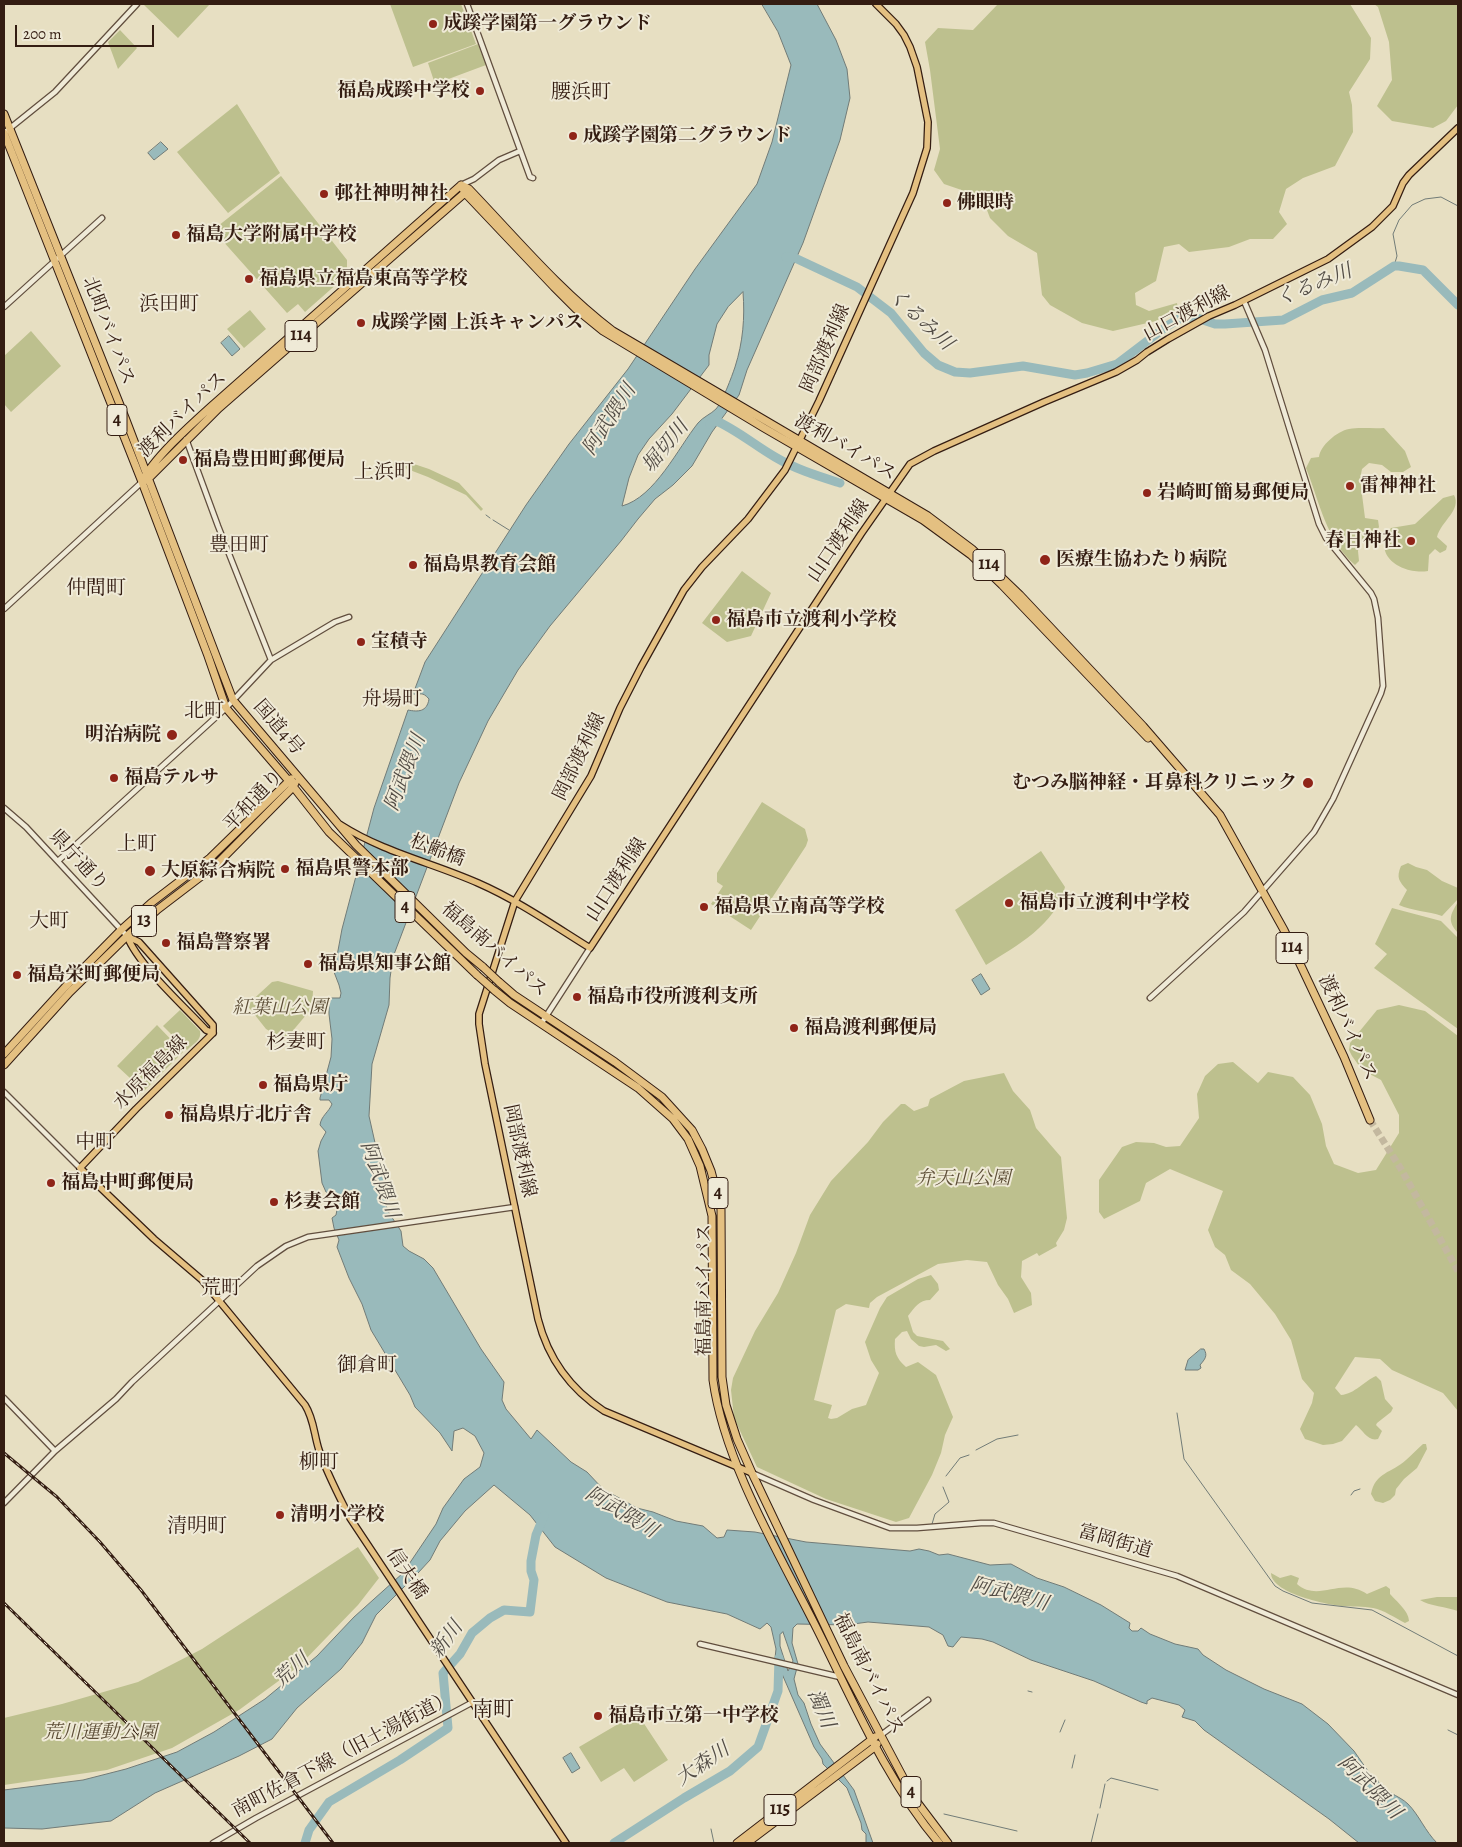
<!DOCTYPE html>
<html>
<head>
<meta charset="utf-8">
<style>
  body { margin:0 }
  #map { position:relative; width:1462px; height:1847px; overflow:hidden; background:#e7dfc2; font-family:Alegreya,serif }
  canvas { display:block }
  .frame { position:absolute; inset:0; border:5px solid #341d12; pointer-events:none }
  .scale { position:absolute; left:15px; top:25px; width:139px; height:22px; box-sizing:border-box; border:2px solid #341d12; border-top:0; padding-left:6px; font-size:15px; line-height:18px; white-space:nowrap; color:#341d12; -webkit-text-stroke:4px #efead7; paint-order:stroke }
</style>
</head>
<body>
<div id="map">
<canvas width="1462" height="1847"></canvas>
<div class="frame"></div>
<div class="scale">200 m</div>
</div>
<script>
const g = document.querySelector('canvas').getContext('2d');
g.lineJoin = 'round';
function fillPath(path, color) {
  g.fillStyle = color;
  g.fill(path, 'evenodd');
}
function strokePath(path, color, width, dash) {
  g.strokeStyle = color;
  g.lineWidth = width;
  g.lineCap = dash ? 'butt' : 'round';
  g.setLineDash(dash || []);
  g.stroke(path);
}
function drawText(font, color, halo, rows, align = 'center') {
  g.font = font + ' Alegreya,"Noto Serif JP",serif';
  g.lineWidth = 4;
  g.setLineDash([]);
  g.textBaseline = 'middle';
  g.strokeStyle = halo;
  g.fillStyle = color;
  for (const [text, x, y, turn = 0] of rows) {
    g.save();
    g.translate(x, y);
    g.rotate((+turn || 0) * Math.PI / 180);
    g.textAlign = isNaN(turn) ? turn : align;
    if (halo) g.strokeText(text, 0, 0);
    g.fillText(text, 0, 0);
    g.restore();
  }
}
fillPath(new Path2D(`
  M143 4H210L178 38Z
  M390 4H461L476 44 413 67Z
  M998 4H1350L1371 38 1370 59 1349 92 1352 105 1353 132 1335 166 1303 178 1286 189 1279 212 1287 224 1273 239H1250L1229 247 1189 252 1179 244 1164 247 1156 281 1135 293 1136 305 1149 311 1177 303 1178 309 1156 321 1113 331 1082 323 1050 305 1042 295 1037 253 1008 236 990 218 982 197 944 184 934 170 940 149 930 70 925 42 938 28 973 30Z
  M1374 4H1458V105L1446 121 1433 128 1392 121 1377 106 1392 80 1389 42 1378 7Z
  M120 30 137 48 118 69 108 42Z
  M478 44 486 65 435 84 428 63Z
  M237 104 280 173 228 213 177 152Z
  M281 176 347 260V275L305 312 298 304 287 313 213 230Z
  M250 310 266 329 244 348 227 329Z
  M31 331 61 366 11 412 4 404V356Z
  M1384 428 1405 451 1411 467 1403 472H1391L1382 465 1369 463 1362 469 1360 479 1365 518 1378 520 1379 527 1373 538 1360 543 1358 551 1359 561 1355 565C1326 540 1320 503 1306 468L1311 458 1319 457C1320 446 1337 431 1349 429 1360 427 1373 429 1384 428Z
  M408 462 429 469 459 483 483 509 481 511 466 495 428 477 402 467 393 469 379 466 380 463 391 466Z
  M1454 495C1462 510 1441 521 1437 537L1447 546 1446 550 1440 553 1435 549 1429 555 1428 571C1403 575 1370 556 1391 528L1415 524 1443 498Z
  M742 571 771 593 751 636 727 642 702 623Z
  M762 802 805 829 808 840 806 846 751 930 711 904 723 886 717 882V873Z
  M1041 851 1065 887C1056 925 1016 946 986 965L955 910Z
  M1408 863 1416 867 1427 870 1442 881 1458 888V899L1442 916C1428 911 1412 911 1399 905L1407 890C1399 881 1396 878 1401 866Z
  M1458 902V933C1447 921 1450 915 1458 902Z
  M1392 908 1441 921 1458 938V1029L1374 968 1387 954 1375 944Z
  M278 981 313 991 312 1008 285 1040 266 1029 247 1005 272 982Z
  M1399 1005 1425 1011 1458 1036V1411L1443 1393 1392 1370 1380 1359 1355 1357 1335 1388 1341 1395C1355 1394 1364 1381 1376 1376L1381 1381 1385 1399 1393 1408 1391 1412 1377 1423 1376 1425 1382 1431 1378 1439C1368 1442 1363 1430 1356 1425L1342 1441 1333 1444 1323 1445 1305 1439 1300 1429 1312 1403 1314 1393 1302 1379 1291 1340 1275 1314 1250 1284 1231 1270 1225 1255 1215 1247 1208 1230 1223 1191 1170 1169 1146 1183 1140 1201 1104 1219 1099 1212V1180L1122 1147 1136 1142 1154 1143 1166 1147 1180 1146 1199 1118 1197 1094 1205 1076 1218 1064 1233 1062 1258 1083 1268 1072 1293 1077 1310 1095 1322 1124 1326 1146 1334 1164 1358 1173 1376 1170 1399 1133V1115L1381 1080 1362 1070 1352 1056 1349 1050 1350 1043 1377 1010Z
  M180 1010 200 1031C202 1040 193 1044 187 1050L163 1026Z
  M157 1025 183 1052 144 1091 117 1066Z
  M1004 1073 1013 1091 1030 1110 1036 1128 1061 1157 1067 1218 1064 1230 1056 1243 1057 1246 1039 1256 1037 1253 1022 1261 1021 1277 1031 1293 1032 1305 1014 1313 1008 1299 998 1285 987 1262 967 1260 938 1264 877 1297 870 1303 869 1308 846 1304 836 1310 814 1400 832 1405 828 1418 831 1419 837 1418 852 1409 866 1405 879 1373 871 1360 865 1342 880 1308 887 1297 918 1279 931 1275 938 1284 939 1290 930 1300C919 1300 915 1307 908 1316L913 1332 917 1336 943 1341 950 1349 946 1351 936 1345 924 1347 919 1346 911 1339 907 1331 902 1332 895 1339C894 1352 896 1358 906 1367L918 1362 936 1375 953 1417 945 1435 941 1453 932 1475 909 1518 896 1522 826 1499 757 1467 734 1418 731 1390 733 1378 755 1331 778 1293 796 1253 810 1215 831 1181 868 1142 883 1122 901 1104H905L914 1111 928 1106 930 1099 964 1081Z
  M1423 1444H1426L1427 1449 1417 1468 1404 1479 1396 1489 1395 1495 1390 1500 1383 1503 1375 1501 1371 1494C1375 1472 1392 1473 1406 1460 1412 1455 1417 1449 1423 1444Z
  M358 1547 379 1578 358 1605 299 1666 239 1710 172 1748 107 1770 4 1785V1718L62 1704 138 1682 202 1649Z
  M1271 1573 1280 1578 1291 1575 1299 1578 1297 1584C1319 1603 1341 1576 1367 1594L1386 1586 1390 1589V1594C1396 1601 1409 1611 1409 1621L1405 1623C1395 1618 1384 1610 1373 1608 1363 1606 1352 1607 1341 1606 1325 1604 1271 1593 1271 1573Z
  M1437 1597H1458V1611C1447 1607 1429 1606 1420 1600Z
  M637 1713 668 1760 634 1782 624 1768 601 1782 579 1747Z`), '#bdc08e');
const water = new Path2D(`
  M762 4H817L836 40 847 69 850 98 840 140 803 243 747 370 739 395 712 432 692 466 673 485 655 499 638 519 621 541 550 626 518 670 488 721 459 783 393 957 390 978 389 1005 372 1064 369 1116 378 1156 386 1177V1205L389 1213 401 1231 403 1246 409 1251 424 1259 433 1268 481 1349 504 1382 502 1400 506 1409 531 1439 537 1430 571 1462 587 1472 603 1489 637 1508 653 1512 676 1521 703 1526 717 1538 724 1537 727 1530 755 1532 806 1542 910 1551 919 1549 929 1551 939 1555 948 1554 990 1565 1011 1564 1037 1578 1064 1587 1101 1605 1130 1623 1129 1628 1132 1631H1138L1141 1628 1150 1634 1175 1644 1198 1649 1203 1655 1226 1670 1264 1689 1302 1704 1328 1724 1354 1751 1370 1774 1377 1779C1382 1792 1399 1795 1408 1804 1419 1815 1425 1831 1437 1843H1359L1329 1819 1204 1730 1195 1721 1182 1717 1185 1710 1179 1705 1152 1698 1147 1701V1704L1141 1702 1094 1681 1031 1660 993 1642 982 1639 961 1637 953 1647 948 1646 943 1635 929 1627 868 1622 846 1625 797 1624 793 1628 792 1643 798 1664 794 1679 798 1695 804 1703 811 1724 820 1744 854 1790 873 1843H866V1834L862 1830 861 1823 847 1788 823 1764 822 1759 814 1747 775 1658 776 1649 771 1627 767 1623 760 1629 727 1614 667 1602 606 1578 555 1547 530 1515 494 1485 465 1511 440 1541 430 1560 418 1573 376 1615 362 1643 341 1669 297 1708 272 1739 239 1756 155 1793 111 1821 42 1829 4 1828V1790L83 1780 126 1769 177 1752 214 1732 265 1699 317 1656 354 1617 403 1573 436 1524 443 1508 464 1479 480 1467 484 1453 475 1436 463 1428 454 1431 452 1451 440 1433 415 1407 410 1395 371 1330 362 1304 349 1278 337 1247 339 1240 334 1228 332 1218 336 1215 338 1204 326 1192 322 1183 318 1151 321 1141 326 1132 320 1125C321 1116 329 1112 332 1104L329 1100H320V1098L331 1057 332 1039 329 1014V998H340L341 993 339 985 334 972 342 929 374 808 408 710C418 712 427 712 429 699 422 691 421 695 413 694L425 662 526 505 569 444 628 369 695 269 757 184 772 142 791 65 778 32ZM743 292C745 318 743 342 735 367 732 376 722 403 716 409 711 414 703 417 698 423 678 448 655 497 622 506L629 478 638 455 649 439 672 414 709 365V355L717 324 728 307ZM783 1632 793 1661 788 1671 780 1646V1635Z
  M161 142 168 149 154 160 148 153Z
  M229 336 240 349 232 356 221 343Z
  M981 974 990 989 981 995 972 980Z
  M1201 1349H1204C1208 1356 1205 1359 1200 1365L1201 1368 1198 1370H1185L1188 1360Z
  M571 1753 580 1768 572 1773 563 1758Z`);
fillPath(water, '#99babb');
strokePath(water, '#717b77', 1);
strokePath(new Path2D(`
  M1394 266 1397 256 1393 234 1399 220 1412 205 1425 199 1441 197 1458 206
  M486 515 490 518
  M493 520 509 530
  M1177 1413 1184 1459 1275 1586 1283 1591 1312 1603 1372 1610 1458 1656
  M976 1450 997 1439 1018 1435
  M946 1476 960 1458 969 1455
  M1351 1495 1354 1491 1360 1489
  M932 1524 935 1514 949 1502 943 1487
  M1028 1691 1032 1692
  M1448 1730 1458 1735
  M1060 1732 1065 1720
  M1072 1768 1075 1755
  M1107 1781 1111 1778 1158 1790
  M1100 1808 1105 1784
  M944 1814 1017 1831
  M711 1829 714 1843
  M1091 1843 1098 1814`), '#717b77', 1);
strokePath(new Path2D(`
  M786 257 795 258 857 287 891 313 924 353 938 365 955 372 970 373 1023 366 1075 375 1087 373 1117 364 1167 326 1179 319 1194 317 1215 324H1225L1283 320 1322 300 1352 293 1394 266H1399L1423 270 1458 305
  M710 424 714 420C736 429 754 445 775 457 795 469 818 476 840 483
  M305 1843 309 1830 329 1802 400 1760 448 1728 443 1673 460 1654 472 1633 490 1618 504 1610 530 1612 534 1580 531 1571V1561L536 1535 544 1516
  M614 1843 684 1798 730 1771 758 1747 778 1691 779 1658`), '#99babb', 9);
strokePath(new Path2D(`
  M1370 1120 1401 1169 1458 1271`), '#c3b89f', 7, [7, 3.5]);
const minor = new Path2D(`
  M467 4 530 177 533 178
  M4 133 55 92 137 4
  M461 185 474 179 499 160 520 151
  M4 307 102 218
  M186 439 218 526 271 660
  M4 609 142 482
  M4 808 26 827 127 936
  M58 861 226 708 271 660 335 622 349 617
  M1150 998 1244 912 1314 832 1333 799 1381 693 1383 686 1378 618 1374 599 1371 593 1326 538 1319 524 1265 350 1244 301
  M541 1024 590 948
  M4 1092 80 1168
  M4 1398 55 1451
  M752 1473 814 1500 890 1528H917L981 1523H994L1177 1576 1458 1695
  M4 1503 55 1451 116 1399 132 1382 257 1266 286 1246 308 1237 515 1207
  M700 1644 840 1677
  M881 1735 928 1700
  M213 1843 256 1818 473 1702`);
const major = new Path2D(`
  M341 825C383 852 433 863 478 883 517 900 553 925 590 948L861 534 910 464 934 451 1044 402 1116 372 1137 360 1147 352 1168 339 1209 316 1235 305 1328 259 1372 227 1393 206 1403 183 1409 175 1458 128
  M127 936 139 942 213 1025V1033
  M127 936C139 966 183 1005 206 1030L213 1033
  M213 1033 136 1109 80 1168 154 1239 202 1280 305 1405C314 1419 314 1435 319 1450 327 1474 339 1496 350 1518L566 1843
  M752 1473 604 1411C570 1389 548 1358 538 1319L485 1064 479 1024V1014L515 901 591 776 620 708 641 667 684 590 702 567 748 519 785 470 819 401 913 193 927 148 928 122 917 67 910 47 904 35 896 24 876 4`);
const highway = new Path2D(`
  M4 114 126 420 233 700 356 845 466 953 483 967
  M4 133 142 482 208 656 226 708 288 780 329 832 477 975
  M461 185 465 193 554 287 576 309 603 331 764 428 923 520 971 555 1002 585 1148 738
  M147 480 219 408 467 191
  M142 482C153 458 194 422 215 403L461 185 469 189C516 238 559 290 613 331L928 516 972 549 1020 595 1143 726 1220 815 1284 930 1344 1057 1370 1120
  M499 982 514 995 615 1062 662 1097 692 1130 702 1149 711 1171 721 1209 722 1377 726 1405 737 1439 752 1473 844 1666 914 1798 948 1843
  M494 990 510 1003 638 1088 673 1119 688 1139 700 1166 712 1216 713 1380C724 1461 777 1550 814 1623 852 1698 885 1779 939 1843
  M4 1054 66 986 122 929 151 903 210 858 291 779
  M4 1065 70 992 127 936 157 910 216 865 293 787 295 783
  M737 1843 875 1737
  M747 1843 876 1746 877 1744`);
strokePath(minor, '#614e3e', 7);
strokePath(major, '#341d12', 8);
strokePath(highway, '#341d12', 9);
strokePath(minor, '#efead7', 4.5);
strokePath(major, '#e4c081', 5.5);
strokePath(highway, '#e4c081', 7);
const rail = new Path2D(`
  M4 1453 57 1497 100 1542 141 1590 333 1843
  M4 1603 250 1843`);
strokePath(rail, '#341d12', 3);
strokePath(rail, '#efead7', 1, [4]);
const highwayBridge = new Path2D(`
  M483 967 499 982
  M477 975 494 990`);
strokePath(highwayBridge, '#341d12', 9, []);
strokePath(highwayBridge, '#e4c081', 7);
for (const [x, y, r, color] of [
  [433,24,5,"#8f2418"],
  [480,91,5,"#8f2418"],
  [573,136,5,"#8f2418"],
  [324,194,5,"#8f2418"],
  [947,203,5,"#8f2418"],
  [176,235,5,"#8f2418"],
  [249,279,5,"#8f2418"],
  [361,323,5,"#8f2418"],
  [183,460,5,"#8f2418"],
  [1350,486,5,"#8f2418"],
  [1147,493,5,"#8f2418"],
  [1411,541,5,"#8f2418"],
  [1045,560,6,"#8f2418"],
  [413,565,5,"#8f2418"],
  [716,620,5,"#8f2418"],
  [361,642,5,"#8f2418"],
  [172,735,6,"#8f2418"],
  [114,778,5,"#8f2418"],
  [1308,783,6,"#8f2418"],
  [285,869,5,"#8f2418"],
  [150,871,6,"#8f2418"],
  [1009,903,5,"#8f2418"],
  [704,907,5,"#8f2418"],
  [166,943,5,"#8f2418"],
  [308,964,5,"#8f2418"],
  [17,975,5,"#8f2418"],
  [577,997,5,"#8f2418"],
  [794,1028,5,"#8f2418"],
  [263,1085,5,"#8f2418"],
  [169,1115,5,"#8f2418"],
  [51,1183,5,"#8f2418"],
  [274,1202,5,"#8f2418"],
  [280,1515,5,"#8f2418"],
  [598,1716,5,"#8f2418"]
]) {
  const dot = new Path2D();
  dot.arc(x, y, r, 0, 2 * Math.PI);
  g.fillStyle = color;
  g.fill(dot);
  strokePath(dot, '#efead7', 2);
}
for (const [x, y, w] of [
  [301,336,32],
  [117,420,20],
  [989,565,32],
  [405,907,20],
  [144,921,25],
  [1292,948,32],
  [718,1193,20],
  [911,1792,20],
  [780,1810,32]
]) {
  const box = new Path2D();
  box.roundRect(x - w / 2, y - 15.5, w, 31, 4);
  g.fillStyle = '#efead7';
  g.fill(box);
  strokePath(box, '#341d12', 1);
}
drawText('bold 18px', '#341d12', null, [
  ["114",301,336],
  ["4",117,420],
  ["114",989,565],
  ["4",405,907],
  ["13",144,921],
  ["114",1292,948],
  ["4",718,1193],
  ["4",911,1792],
  ["115",780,1810]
]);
drawText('bold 19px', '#341d12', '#efead7', [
  ["成蹊学園第一グラウンド",443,24],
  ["福島成蹊中学校",470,91,"right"],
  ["成蹊学園第二グラウンド",583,136],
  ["邨社神明神社",334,194],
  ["佛眼時",957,203],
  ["福島大学附属中学校",186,235],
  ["福島県立福島東高等学校",259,279],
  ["成蹊学園 上浜キャンパス",371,323],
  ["福島豊田町郵便局",193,460],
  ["雷神神社",1360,486],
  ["岩崎町簡易郵便局",1157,493],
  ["春日神社",1401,541,"right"],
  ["医療生協わたり病院",1056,560],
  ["福島県教育会館",423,565],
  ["福島市立渡利小学校",726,620],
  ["宝積寺",371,642],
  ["明治病院",161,735,"right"],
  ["福島テルサ",124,778],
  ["むつみ脳神経・耳鼻科クリニック",1297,783,"right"],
  ["福島県警本部",295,869],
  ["大原綜合病院",161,871],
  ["福島市立渡利中学校",1019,903],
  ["福島県立南高等学校",714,907],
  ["福島警察署",176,943],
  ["福島県知事公館",318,964],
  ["福島栄町郵便局",27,975],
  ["福島市役所渡利支所",587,997],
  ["福島渡利郵便局",804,1028],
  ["福島県庁",273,1085],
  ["福島県庁北庁舎",179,1115],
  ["福島中町郵便局",61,1183],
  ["杉妻会館",284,1202],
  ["清明小学校",290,1515],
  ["福島市立第一中学校",608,1716]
], 'left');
drawText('19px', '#341d12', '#efead7', [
  ["山口渡利線",1187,314,-28],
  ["北町バイパス",108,331,69],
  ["岡部渡利線",826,349,-66],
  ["渡利バイパス",183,415,-44],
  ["渡利バイパス",845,448,30],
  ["山口渡利線",839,541,-56],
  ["国道4号",278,728,49],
  ["岡部渡利線",580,757,-64],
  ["平和通り",254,801,-47],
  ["松齢橋",437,851,21],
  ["県庁通り",78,861,47],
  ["山口渡利線",617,880,-57],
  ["福島南バイパス",494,950,41],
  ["渡利バイパス",1347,1028,65],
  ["水原福島線",151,1073,-45],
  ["岡部渡利線",519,1151,78],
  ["福島南バイパス",705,1290,-90],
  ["富岡街道",1115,1542,16],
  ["信夫橋",406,1574,56],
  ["福島南バイパス",868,1674,63],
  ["南町佐倉下線（旧土湯街道）",343,1755,-28]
]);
drawText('italic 19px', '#5d4e37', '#efead7', [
  ["紅葉山公園",280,1008],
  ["弁天山公園",963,1179],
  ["荒川運動公園",100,1733]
]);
drawText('20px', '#341d12', '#efead7', [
  ["腰浜町",581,93],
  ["浜田町",169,305],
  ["上浜町",384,473],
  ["豊田町",239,546],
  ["仲間町",96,589],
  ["舟場町",392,700],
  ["北町",204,712],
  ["上町",137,845],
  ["大町",49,922],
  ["杉妻町",296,1043],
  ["中町",95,1143],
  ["荒町",221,1289],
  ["御倉町",367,1366],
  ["柳町",319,1463],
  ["清明町",197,1527]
]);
drawText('italic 20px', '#524c45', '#efead7', [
  ["くるみ川",1314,286,-22],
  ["くるみ川",920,320,43],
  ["阿武隈川",610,420,-57],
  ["堀切川",666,447,-51],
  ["阿武隈川",406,773,-69],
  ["阿武隈川",379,1180,71],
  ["阿武隈川",621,1513,31],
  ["阿武隈川",1009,1595,15],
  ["新川",447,1640,-53],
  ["荒川",292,1671,-42],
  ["濁川",820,1709,67],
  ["大森川",703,1765,-34],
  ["阿武隈川",1369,1788,45]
]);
drawText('21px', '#341d12', '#efead7', [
  ["南町",493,1711]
]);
</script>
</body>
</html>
